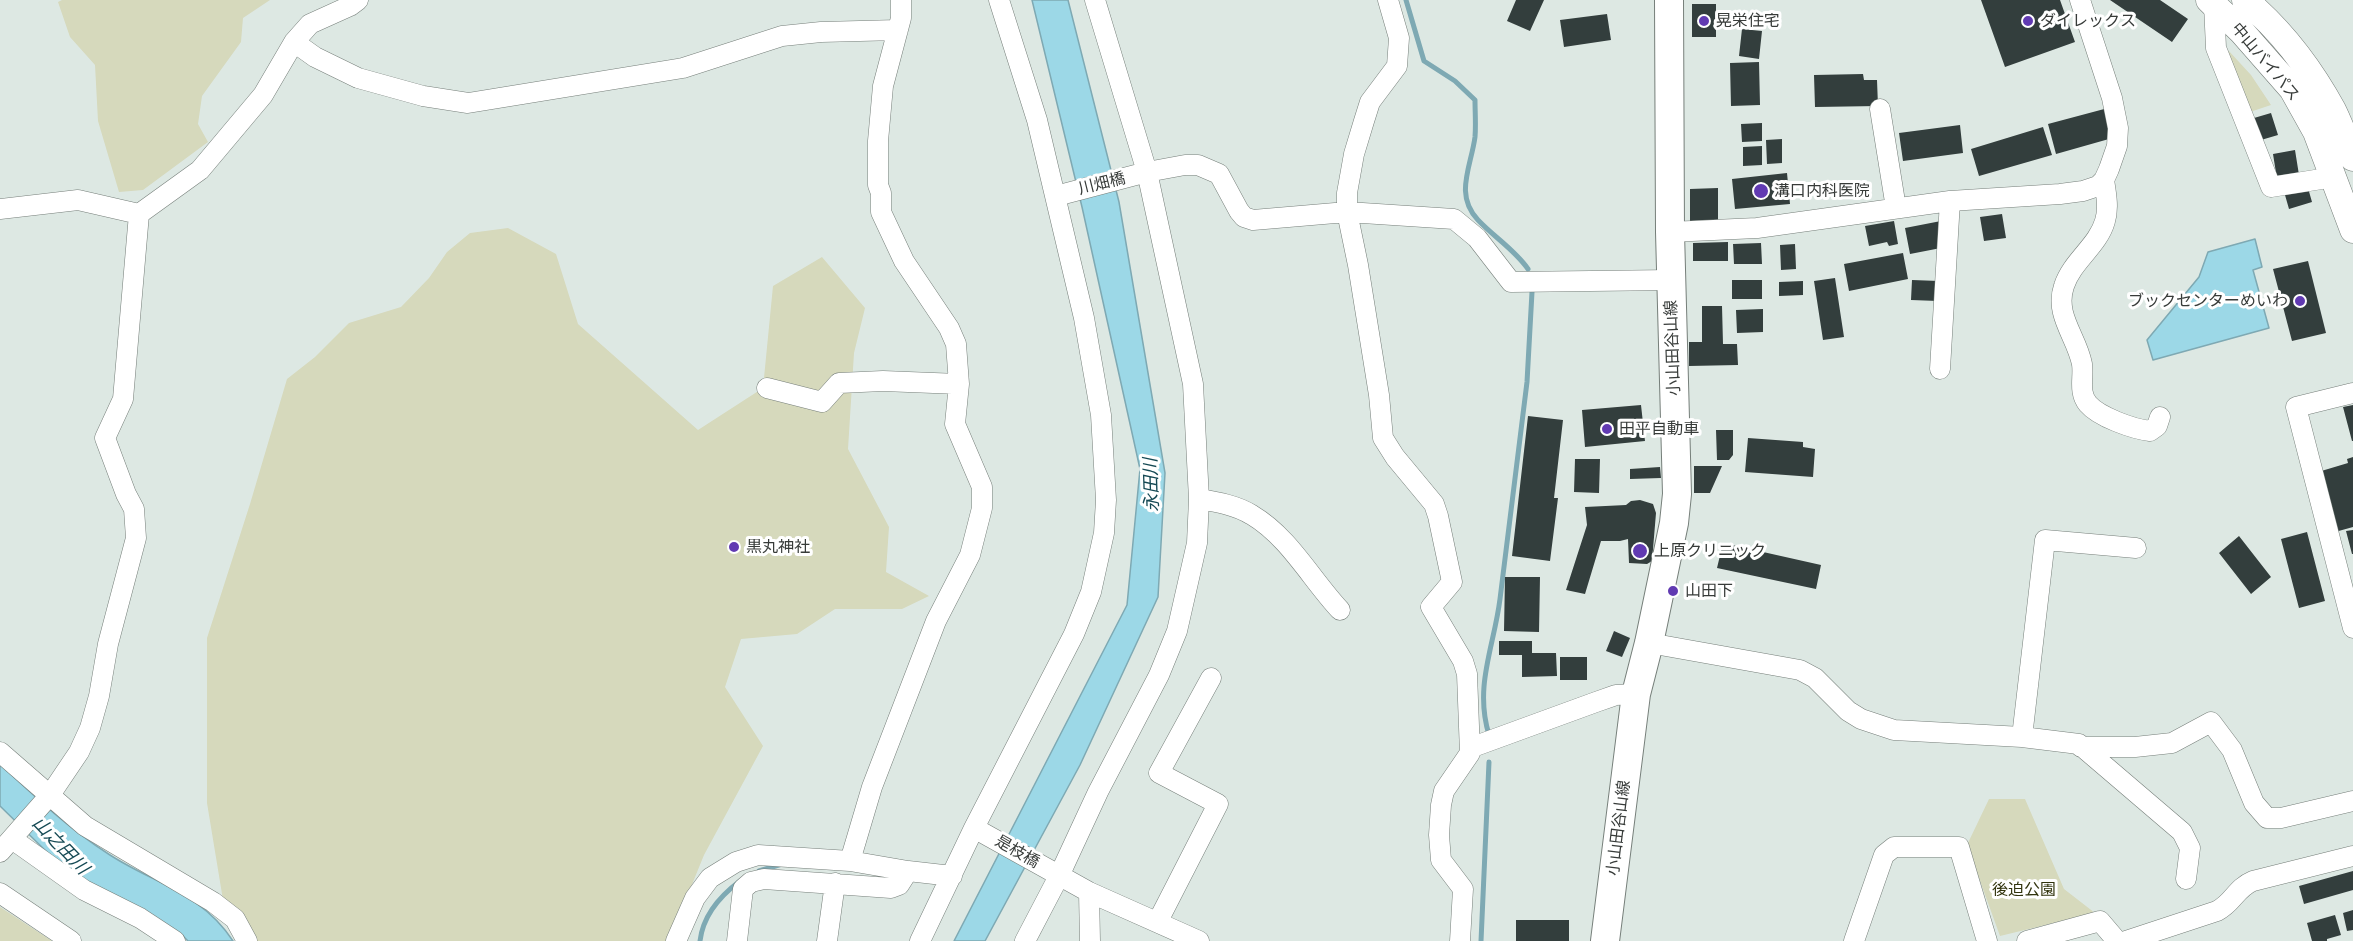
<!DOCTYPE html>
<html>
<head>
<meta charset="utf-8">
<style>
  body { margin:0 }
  canvas { display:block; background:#dde8e3 }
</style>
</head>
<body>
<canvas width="2353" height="941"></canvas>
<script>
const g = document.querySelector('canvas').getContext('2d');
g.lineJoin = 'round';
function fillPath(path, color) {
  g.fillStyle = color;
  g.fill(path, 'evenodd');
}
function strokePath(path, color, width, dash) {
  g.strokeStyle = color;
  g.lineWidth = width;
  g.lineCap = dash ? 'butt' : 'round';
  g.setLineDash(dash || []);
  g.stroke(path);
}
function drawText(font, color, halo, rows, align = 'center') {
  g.font = font + ' "PT Sans Narrow","Noto Sans JP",sans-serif';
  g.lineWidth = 6;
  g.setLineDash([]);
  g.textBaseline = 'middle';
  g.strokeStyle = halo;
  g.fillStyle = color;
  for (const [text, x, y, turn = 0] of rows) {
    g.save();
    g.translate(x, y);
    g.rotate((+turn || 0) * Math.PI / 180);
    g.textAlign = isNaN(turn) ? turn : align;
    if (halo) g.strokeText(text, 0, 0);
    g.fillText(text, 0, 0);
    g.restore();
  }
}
fillPath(new Path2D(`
  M62 0H270L243 18 241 42 202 96 198 124 208 142 143 190 119 192 98 121 95 65 70 37 58 2Z
  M2228 50 2251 75 2271 105 2250 112Z
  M508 228 556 254 578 324 698 430 763 388 773 286 822 257 865 308 854 353 848 449 889 527 886 572 929 596 902 609H835L797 634 741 639 725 687 763 746 704 855 669 941H243L224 906 207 803V638L250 504 287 379 315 357 349 323 401 307 429 278 447 252 470 233Z
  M1989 799H2025L2064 889 2095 913 2000 936 1967 845Z
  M0 907 52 941H0Z`), '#d6d9bc');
const water = new Path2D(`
  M1032 0H1068L1119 202 1165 473 1158 597 1080 765 985 941H954L1127 605 1140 469 1082 207Z
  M2255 239 2262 267 2253 270 2269 328 2153 360 2147 340 2199 277 2208 252Z
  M0 764C35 797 69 829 110 855 155 884 202 893 233 941H188L182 935 100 890 50 855 0 806Z`);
fillPath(water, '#9cd8e7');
strokePath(water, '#7ea9b3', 1.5);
strokePath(new Path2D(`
  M1406 0 1424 61 1455 81 1475 100C1475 112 1476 125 1475 137 1471 167 1454 195 1478 220 1494 237 1515 250 1528 269
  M1489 735C1474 686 1494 647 1500 599L1527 382 1532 292
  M759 871 782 864
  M700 941C703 915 720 896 740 881
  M1481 941 1489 762`), '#7ea9b3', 5);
fillPath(new Path2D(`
  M1516 0H1544L1530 31 1507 21Z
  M1981 0H2060L2075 42 2005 67Z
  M2110 0H2160L2188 19 2172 42Z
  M1692 4H1716V37H1692Z
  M1607 14 1611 40 1564 47 1560 20Z
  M1742 29 1762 31 1759 59 1739 56Z
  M1759 62 1760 105 1731 106 1730 63Z
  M1863 74 1864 80H1877L1878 106 1815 107 1814 75Z
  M2108 108 2116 137 2056 154 2048 124Z
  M2271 113 2278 135 2261 140 2254 118Z
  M1762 123V141L1742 142 1741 124Z
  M1960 125 1963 153 1903 161 1899 133Z
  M2043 127 2052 155 1979 176 1971 149Z
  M1782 139V163L1767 164 1766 140Z
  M1762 146V165L1743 166V147Z
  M2295 150 2299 175 2277 179 2273 154Z
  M1787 173 1790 204 1735 209 1732 179Z
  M1718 188V220L1690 221V189Z
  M2308 188 2312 202 2289 209 2285 195Z
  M2002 214 2006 238 1984 241 1980 217Z
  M1894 221 1898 244 1889 246 1887 242 1869 246 1865 226Z
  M1941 221 1946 247 1910 254 1905 228Z
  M1728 242V261H1693V243Z
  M1761 243 1762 264H1734L1733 244Z
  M1795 244 1796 269 1781 270 1780 245Z
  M1903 253 1908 279 1849 291 1844 264Z
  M2308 261 2326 333 2292 341 2273 269Z
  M1835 278 1844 337 1823 340 1814 281Z
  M1732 280H1762V299H1732Z
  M1912 280 1939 281 1938 301 1911 300Z
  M1803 281V295L1779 296V282Z
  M1702 306H1722L1723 344H1737L1738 365 1689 366V342H1702Z
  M1763 309V332L1737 333 1736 310Z
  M1641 405 1645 441 1585 447 1582 410Z
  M2353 405V441H2352L2343 407Z
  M1528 416 1563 420 1554 498H1558L1550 561 1512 556Z
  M1716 430H1733V455L1729 460H1717Z
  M1748 438 1803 442V447L1815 449 1813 477 1745 472Z
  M2353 457V527L2335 532 2318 472 2348 463 2347 459Z
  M1575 459H1600L1599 493 1574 492Z
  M1694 466H1722L1710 493H1694Z
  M1660 467 1661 478 1630 479V469Z
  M1640 500 1653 504 1656 513 1652 561 1647 564 1629 563 1628 539 1620 541H1601L1585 594 1566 590 1587 525 1585 507 1626 505 1631 501Z
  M2353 530V554H2352L2346 531Z
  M2307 532 2325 601 2299 608 2281 539Z
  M2239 536 2271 577 2251 594 2219 553Z
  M1723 543 1821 565 1816 589 1717 568Z
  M1505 577H1540L1539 632 1504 631Z
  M1614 631 1630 638 1622 657 1606 651Z
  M1499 641H1532V653H1556L1557 676 1522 677V655H1499Z
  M1560 657H1587V680H1560Z
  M2353 871V890L2304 904 2299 886Z
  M2353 910V930L2347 931 2343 913Z
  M2335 915 2341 935 2327 939V941H2312L2307 923Z
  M1516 920H1569V941H1516Z`), '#333e3d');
const minor = new Path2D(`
  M1388 0 1399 38 1397 66 1370 102 1364 121 1354 154 1347 193V212L1358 265 1379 395 1383 438 1395 457 1434 504 1438 516 1452 582 1431 607 1463 661 1467 674 1470 753 1444 791 1441 805 1439 835 1441 860 1463 889 1460 941
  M2214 4 2216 48 2271 187 2334 177
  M294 42 315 57 358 78 423 96 468 103 683 68 782 36 821 32 898 30
  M1880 109 1896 208
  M2104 180C2106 193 2109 208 2105 221 2098 246 2072 261 2064 286 2054 315 2077 337 2082 364 2084 377 2078 392 2088 404 2099 417 2133 429 2150 431L2157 426 2160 417
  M1056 196 1147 172 1185 165H1198L1219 174 1239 211 1244 217 1253 220 1347 212 1454 219 1477 238 1511 282 1671 280
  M0 209 78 200 139 214 200 170 263 95 294 42 310 24 350 6 358 0
  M1670 232 1757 228 1950 201 2060 194 2083 191 2098 186 2104 180 2109 169 2117 146 2118 128 2112 98 2080 0
  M1940 369 1950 201
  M767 388 822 402 839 383 883 381 959 384
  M2353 393 2296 407 2353 628
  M1199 499C1217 502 1236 505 1252 515 1289 537 1311 579 1340 610
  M1649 643 1800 670 1815 678 1848 711 1861 719 1894 730 2022 737 2079 744 2182 832 2190 848 2186 879
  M2022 737 2045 540 2136 548
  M2081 747H2135L2172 743 2211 722 2232 750 2254 803 2267 818H2281L2353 801
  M1470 748 1596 702 1616 695 1636 694
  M0 752 85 826 213 902 235 919 247 941
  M974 828 1089 892 1199 941
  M12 839 84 890 140 918 175 941
  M0 852 50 795 79 752 90 728 99 696 108 644 136 538 134 509 126 494 105 438 123 399 139 214
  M850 861 872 787 936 621 970 555 982 508V487L955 424 959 384 956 344 949 328 904 261 881 212V193L878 185V141L883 86 901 18V0
  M1089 892 1090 941
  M0 893 71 941
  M1158 921 1218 804 1159 773 1211 678
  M676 941 695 898 710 878 736 862 758 855 850 861 908 871 952 876
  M737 941 743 889 751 882 764 879 891 888 899 885 908 871
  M827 941 835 883
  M920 941 974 828 1074 634 1091 592 1104 533 1106 500 1101 415 1084 318 1037 120 999 0
  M1025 941 1059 876 1098 792 1159 675 1177 631 1197 543 1199 499 1193 384 1147 172 1095 0
  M1854 941 1884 855 1894 847H1959L1987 941
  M2027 941 2100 921 2117 941
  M2126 941 2217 911C2233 903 2236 888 2253 881L2353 856`);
const tertiary = new Path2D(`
  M2209 0 2242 32 2292 89 2316 132 2353 230
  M2245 0C2281 30 2311 70 2333 110 2341 126 2346 142 2353 158`);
const secondary = new Path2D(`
  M1605 941 1636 694 1649 643 1674 523 1677 494 1670 232 1669 0`);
strokePath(minor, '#767f7a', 21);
strokePath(tertiary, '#767f7a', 27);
strokePath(secondary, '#767f7a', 30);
strokePath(minor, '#fff', 20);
strokePath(tertiary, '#fff', 26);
strokePath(secondary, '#fff', 28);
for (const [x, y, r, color] of [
  [1704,21,6,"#613ab2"],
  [2028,21,6,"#613ab2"],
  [1761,191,8,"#613ab2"],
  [2300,301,6,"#613ab2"],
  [1607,429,6,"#613ab2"],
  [734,547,6,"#613ab2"],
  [1640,551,8,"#613ab2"],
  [1673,591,6,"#613ab2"]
]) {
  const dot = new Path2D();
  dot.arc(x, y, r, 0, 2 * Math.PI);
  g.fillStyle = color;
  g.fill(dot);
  strokePath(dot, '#fff', 2);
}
drawText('16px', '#373b39', '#fff', [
  ["晃栄住宅",1716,21],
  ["ダイレックス",2040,21],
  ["溝口内科医院",1774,191],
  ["ブックセンターめいわ",2288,301,"right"],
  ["田平自動車",1619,429],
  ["黒丸神社",746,547],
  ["上原クリニック",1654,551],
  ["山田下",1685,591]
], 'left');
drawText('16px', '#373b39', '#fff', [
  ["中山バイパス",2265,62,50],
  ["川畑橋",1102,184,-14],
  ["小山田谷山線",1673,348,-92],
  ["小山田谷山線",1619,828,-83],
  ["是枝橋",1017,852,30]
]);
drawText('16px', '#32340e', '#fff', [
  ["後迫公園",2024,890]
]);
drawText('italic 18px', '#154954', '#fff', [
  ["永田川",1152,485,-92],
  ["山之田川",60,846,46]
]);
</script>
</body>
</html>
